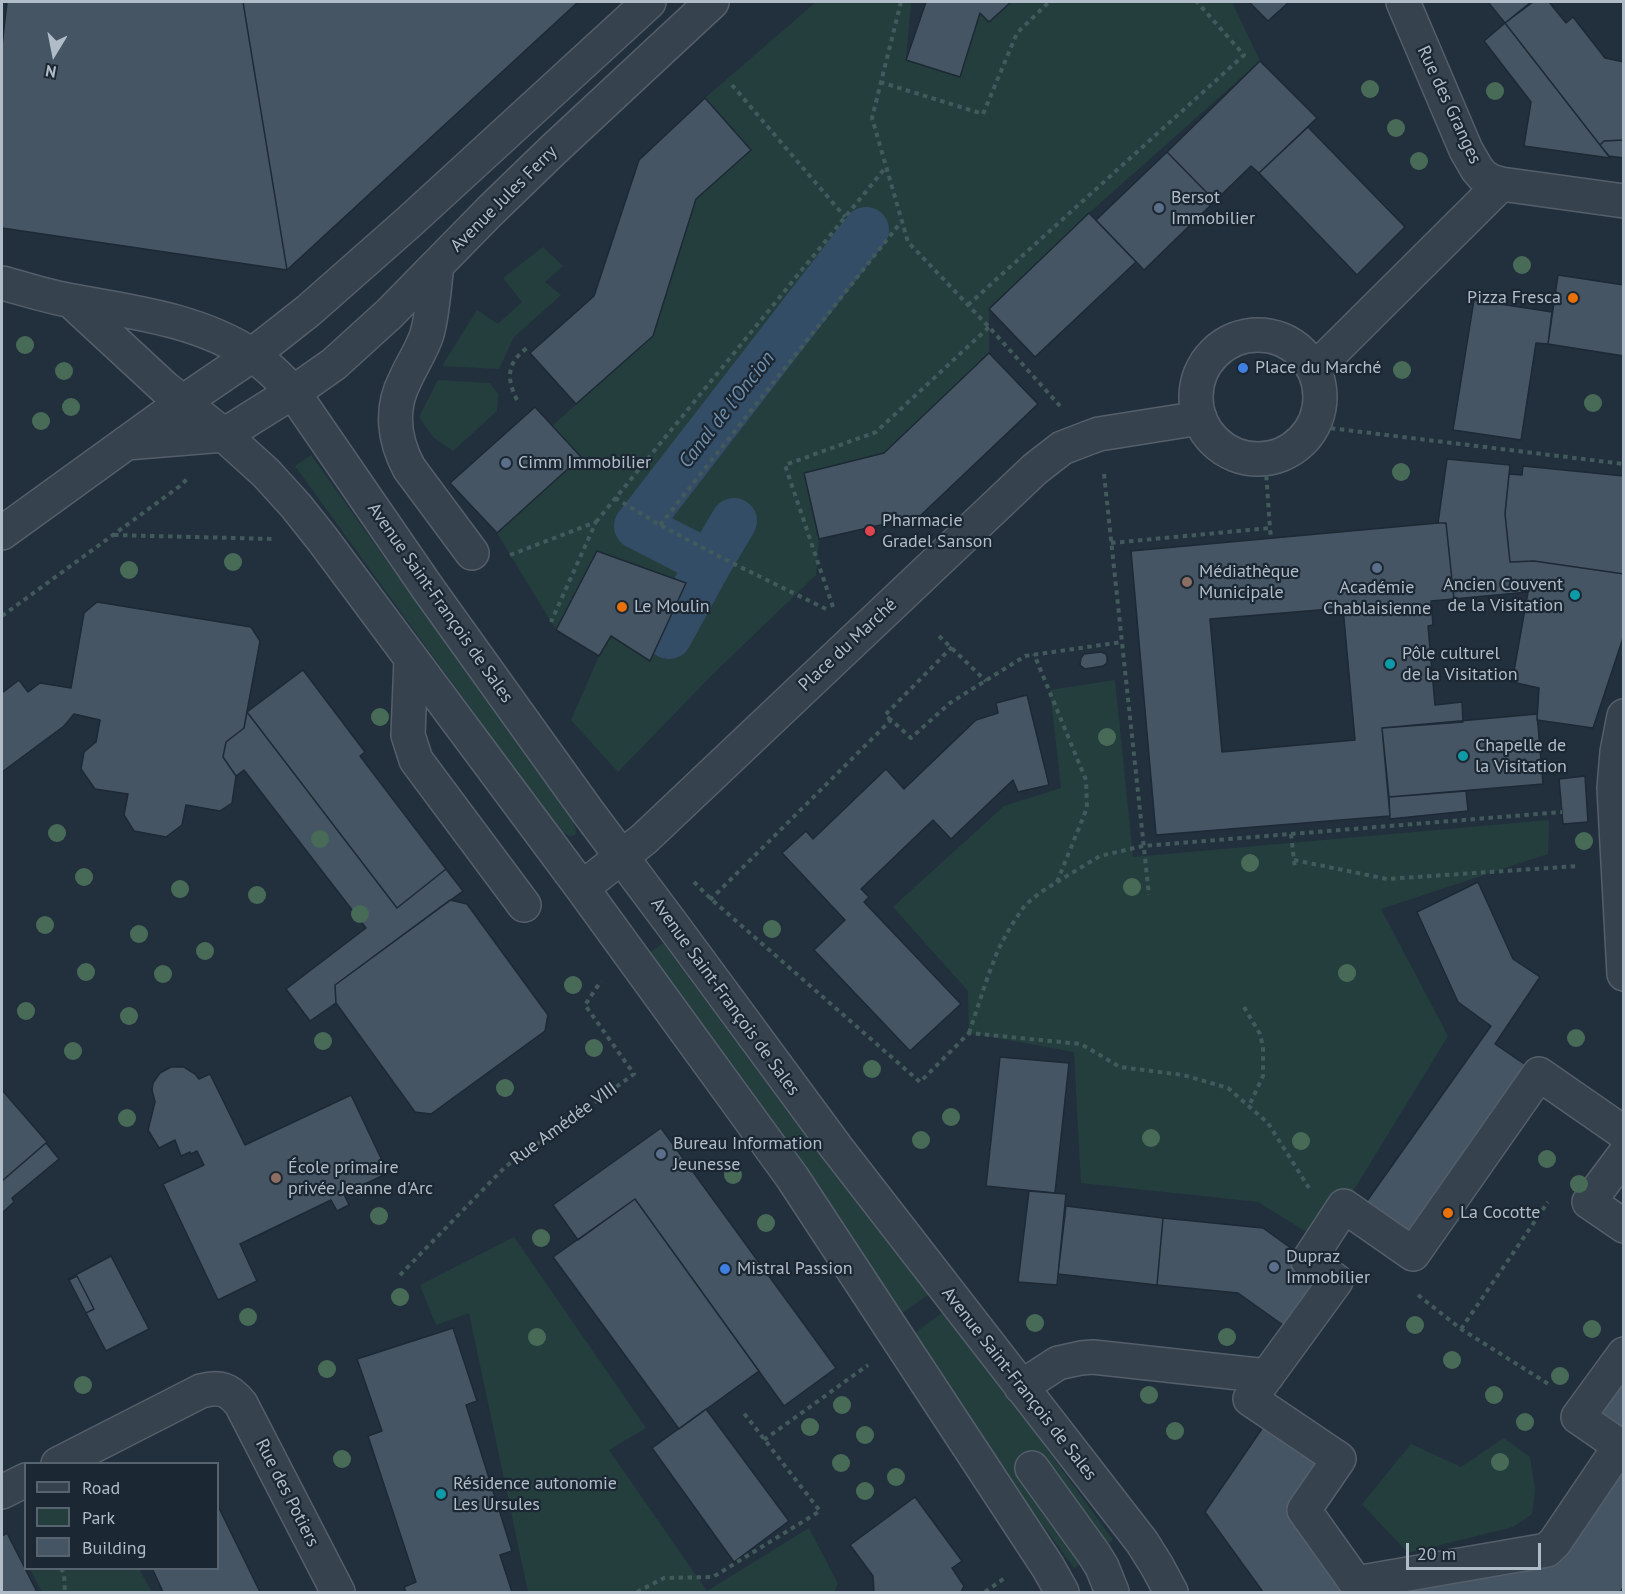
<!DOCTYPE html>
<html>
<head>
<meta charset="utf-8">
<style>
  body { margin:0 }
  #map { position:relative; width:1625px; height:1594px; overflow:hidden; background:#22303d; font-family:"PT Sans",sans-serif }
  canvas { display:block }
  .frame { position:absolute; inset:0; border:3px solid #b1bcc9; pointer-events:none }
  .legend { position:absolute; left:24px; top:1462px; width:195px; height:108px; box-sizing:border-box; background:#1b2732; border:2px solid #57636e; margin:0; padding:8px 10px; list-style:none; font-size:18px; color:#b1bcc9 }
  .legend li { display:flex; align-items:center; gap:12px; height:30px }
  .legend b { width:30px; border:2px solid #57636e }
  .north { position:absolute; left:24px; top:24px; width:60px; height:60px; -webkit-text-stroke:4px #1b2732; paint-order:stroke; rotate:190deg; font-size:16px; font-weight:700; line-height:24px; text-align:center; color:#b1bcc9 }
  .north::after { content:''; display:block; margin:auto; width:21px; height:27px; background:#b1bcc9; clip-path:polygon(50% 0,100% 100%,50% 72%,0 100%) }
  .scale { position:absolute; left:1406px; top:1543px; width:135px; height:27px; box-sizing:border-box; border:3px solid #b1bcc9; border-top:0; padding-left:8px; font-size:18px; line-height:21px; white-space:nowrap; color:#b1bcc9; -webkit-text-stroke:4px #1b2732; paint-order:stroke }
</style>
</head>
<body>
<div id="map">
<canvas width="1625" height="1594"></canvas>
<div class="frame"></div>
<ul class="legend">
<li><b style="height:8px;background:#36424d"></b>Road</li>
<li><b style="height:16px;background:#243e3e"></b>Park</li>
<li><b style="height:16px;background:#455564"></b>Building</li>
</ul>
<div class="north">N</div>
<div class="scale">20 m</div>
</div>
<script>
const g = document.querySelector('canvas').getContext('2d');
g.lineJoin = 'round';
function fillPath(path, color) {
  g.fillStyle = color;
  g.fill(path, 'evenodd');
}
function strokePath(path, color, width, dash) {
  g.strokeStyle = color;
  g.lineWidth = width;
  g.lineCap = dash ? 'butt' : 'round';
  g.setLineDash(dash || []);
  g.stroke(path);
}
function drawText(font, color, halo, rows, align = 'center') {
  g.font = font + ' "PT Sans",sans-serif';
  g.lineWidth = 4.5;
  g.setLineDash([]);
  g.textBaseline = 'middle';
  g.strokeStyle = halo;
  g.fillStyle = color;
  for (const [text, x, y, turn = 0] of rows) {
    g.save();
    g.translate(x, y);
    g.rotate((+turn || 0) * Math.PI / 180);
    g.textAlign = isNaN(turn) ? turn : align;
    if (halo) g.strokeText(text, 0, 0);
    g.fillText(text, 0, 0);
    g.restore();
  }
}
fillPath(new Path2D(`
  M816 2H911L906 60 960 77 980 13 989 22 1011 2H1232L1260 61 1089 213 989 308V353L884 453 804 473 819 539 816 575 713 674 618 772 571 720 599 656 611 636 686 583 597 551 556 630 497 533 580 457 552 426 653 336 696 199 751 150 705 98Z
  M543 247 563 266 545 282 561 295 514 337 499 369 442 366 477 310 498 324 522 302 503 278Z
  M438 380 490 383 498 394 497 411 453 451 433 437 419 417Z
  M311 455 573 822 576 830 575 835 569 836 559 830 295 466Z
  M1115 680 1133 857 1549 820 1548 854 1381 909 1448 1036 1344 1206 1321 1241 1258 1202 1081 1183 1074 1052 969 1033 968 991 893 907 1004 806 1061 788 1050 690Z
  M663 943 821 1157 928 1295 899 1315 648 954Z
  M514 1237 646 1428 609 1450 707 1591 809 1528 838 1584 834 1592H528L469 1313 436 1325 420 1285Z
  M942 1313 1028 1423 1113 1540 1107 1545 1032 1468 1019 1478 1081 1564 1074 1568 989 1451 912 1335Z
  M1504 1438 1530 1457 1535 1490 1532 1514 1513 1527 1408 1553 1362 1504 1411 1444 1461 1467Z
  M30 1569H139L152 1592H42Z`), '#243e3e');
strokePath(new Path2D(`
  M709 563 734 521
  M669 636 709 563 637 526 866 230`), '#344d66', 46);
const building = new Path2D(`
  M7 2H243L287 270 2 228V46Z
  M243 2H578L287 270Z
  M926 2H1011L989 22 980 13 960 77 906 60Z
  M1249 2H1289L1268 21Z
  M1488 2H1531L1505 23Z
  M1533 2H1549L1566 23 1573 17 1605 58 1624 62V140L1604 141 1600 145 1505 23Z
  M1505 23 1600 145 1610 158 1524 146 1531 102 1484 41Z
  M1260 61 1317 118 1259 173 1251 166 1215 201 1167 152Z
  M705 98 751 150 696 199 653 336 576 404 530 353 594 296 639 160Z
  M1308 127 1405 227 1357 275 1259 173Z
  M1624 140V158L1609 156 1600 145 1604 141Z
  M1167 152 1215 201 1144 270 1096 220Z
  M1089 213 1136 262 1035 357 989 309Z
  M1558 275 1624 285V356L1548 344Z
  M1474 300 1552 312 1548 344 1536 343 1521 440 1453 430Z
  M989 353 1038 404 920 516 819 539 804 473 884 453Z
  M535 407 581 457 497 533 450 483Z
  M1447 459 1510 465 1505 514 1510 562 1534 561 1624 574V635L1593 728 1537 720 1539 688 1512 682 1528 592 1454 599 1446 523H1438Z
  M1523 466 1624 476V574L1534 561 1510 562 1505 514 1509 474 1522 475Z
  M1438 523H1446L1454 599 1431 601 1433 625 1428 626 1435 705 1462 702 1463 722 1382 728 1390 816 1156 835 1131 551ZM1343 608 1355 740 1222 752 1210 619Z
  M597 551 686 583 650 661 611 636 599 656 556 630Z
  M97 602 251 627 260 641 244 728 226 742 223 757 236 776 232 803 220 811 186 805 182 825 166 837 134 831 124 815 128 794 95 789 81 769 84 752 96 742 100 720 74 714 64 726 2 772V693L19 680 28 692 40 683 71 688 84 613Z
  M1101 652 1106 654 1107 657V663L1103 666 1085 669 1080 665 1081 658 1084 654Z
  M303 670 365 752 360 756 446 869 397 908 247 712Z
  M1027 695 1049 785 1018 792 1013 780 951 839 933 820 861 889 869 897 864 902 961 1004 910 1051 814 950 845 920 782 853 806 831 813 839 886 769 904 789 976 720 998 713 996 703Z
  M247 712 397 908 446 869 463 891 335 985 336 1003 310 1021 286 989 366 928 244 770 236 776 223 757 226 742 244 728Z
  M1537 714 1543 784 1389 797 1382 728Z
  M1585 776 1588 822 1563 824 1559 779Z
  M1466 791 1468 811 1390 819 1389 797Z
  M1478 882 1513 959 1540 977 1495 1044 1539 1074 1413 1254 1357 1215 1491 1026 1458 1002 1417 912Z
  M450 900 467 904 548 1015 545 1031 431 1114 415 1112 336 1003 335 985Z
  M1000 1057 1069 1063 1055 1193 986 1186Z
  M171 1067H184L195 1074 199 1079 210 1074 245 1145 351 1095 388 1173 344 1194 349 1205 337 1211 331 1200 240 1244 257 1281 218 1300 163 1184 204 1165 197 1151 191 1154 190 1152 181 1156 175 1140 159 1148 148 1130 155 1102 152 1090 153 1083 160 1073Z
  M2 1090 47 1142 2 1181Z
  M661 1128 836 1368 784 1406 635 1199 578 1240 553 1205Z
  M46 1143 59 1159 12 1198 14 1202 2 1213V1181Z
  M1029 1191 1066 1194 1057 1285 1018 1282Z
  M635 1199 759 1371 679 1429 553 1257Z
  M1066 1206 1163 1218 1157 1285 1058 1274Z
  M1163 1218 1263 1228 1320 1269 1297 1335 1238 1293 1157 1285Z
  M111 1256 149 1329 106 1351 86 1313 94 1309 77 1276 69 1280 68 1279Z
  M77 1276 94 1309 86 1313 69 1280Z
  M453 1328 477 1401 466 1405 512 1551 500 1555 512 1592H406L404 1587 416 1582 368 1436 382 1431 357 1359Z
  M1624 1354V1587L1620 1592H1263L1205 1512 1272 1414 1339 1459 1304 1510 1356 1583 1547 1550 1620 1446 1578 1417Z
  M706 1409 789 1521 734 1562 652 1448Z
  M915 1497 962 1561 952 1568 964 1586 961 1592H874L873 1576 850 1545Z
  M218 1506 260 1592H163L152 1568H218Z
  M7 1533 37 1592H2V1536Z`);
fillPath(building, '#455564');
strokePath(building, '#1d2934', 1.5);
const minor = new Path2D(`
  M1403 2 1466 150 1477 169 1483 176 1491 181 1501 184 1624 201
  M437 265C434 288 433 312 427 334 422 350 412 364 405 380 390 409 394 440 409 468L472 553
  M2 283C25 289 49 297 73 301 133 312 199 320 252 355 267 365 280 378 293 392L429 590 588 812 671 923 836 1147 1142 1542 1157 1566 1171 1592
  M71 301 165 388 224 435 266 473 296 506 323 540 582 888 792 1177 1048 1567 1062 1592
  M1196 397a62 62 0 1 1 124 0a62 62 0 1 1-124 0Z
  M1314 370 1501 184
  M126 443 224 435 307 383 334 364 389 314 491 210 553 150 712 2
  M2 533 183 402 252 355 308 311 409 222 649 2
  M411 659 408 735 416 760 524 905
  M1624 716 1617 752 1614 788 1624 974
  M582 888 644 839 1035 469 1062 448 1088 438 1099 434 1200 418
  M1624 1133 1539 1074 1413 1254 1344 1206 1308 1261 1336 1281 1250 1399 1339 1459 1304 1510 1356 1583 1547 1550 1555 1542 1620 1446 1578 1417 1624 1354
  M1624 1155 1589 1202 1624 1226
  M1021 1387 1058 1363 1081 1358 1093 1357 1267 1376
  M58 1464 201 1391C220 1386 229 1389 241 1404L338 1592
  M1032 1468 1094 1554 1102 1567 1112 1592
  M2 1492 26 1480`);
strokePath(minor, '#545f6b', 36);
strokePath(new Path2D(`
  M901 2 872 118 908 242 989 327 1060 406
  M880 82 983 114 1017 33 1049 2
  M732 85 845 217
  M968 305 1244 55 1197 2
  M517 400C506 378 507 363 527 348
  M1313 426 1624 464
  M1265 458 1270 528
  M1104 474 1149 895
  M615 498 660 525 720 557 828 610
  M596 522 886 167
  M660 525 901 222
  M114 535 272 539
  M1111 543 1270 528 1271 538
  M510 555 596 522 551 622
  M833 607 785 465 876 432 989 327
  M2 616 180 486 187 479
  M939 636 986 681
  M891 720 885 715 952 647
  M1291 834 1295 869
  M1294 860 1387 879 1578 866
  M694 882 711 899 920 1082 969 1033 1081 1044 1120 1067 1183 1075 1228 1088 1268 1123 1309 1188
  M1057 882 1100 856 1143 846 1562 812
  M710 900 891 720 911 738 950 703 1025 656 1122 642
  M1244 1007 1260 1034 1263 1047V1076L1249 1106
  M969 1033 988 976 998 950 1011 926 1025 905 1041 892 1057 882 1087 808 1086 780 1034 654
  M400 1275 505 1167 634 1074 585 1005 601 981
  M1418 1295 1461 1329 1550 1385
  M1461 1329 1548 1202
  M764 1440 868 1365
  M61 1568 64 1574 65 1592
  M637 1592 664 1578 713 1577 820 1511 743 1412
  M985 1592 1006 1577`), '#425a5b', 4, [4.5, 4.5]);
strokePath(minor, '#36424d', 33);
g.fillStyle = '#486b58';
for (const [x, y] of [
  [1370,89],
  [1495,91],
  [1396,128],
  [1419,161],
  [1522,265],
  [25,345],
  [1402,370],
  [64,371],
  [1593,403],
  [71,407],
  [41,421],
  [1401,472],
  [233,562],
  [129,570],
  [380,717],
  [1107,737],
  [57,833],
  [320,839],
  [1584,841],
  [1250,863],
  [84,877],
  [1132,887],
  [180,889],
  [257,895],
  [360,914],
  [45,925],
  [772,929],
  [139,934],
  [205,951],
  [86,972],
  [1347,973],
  [163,974],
  [573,985],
  [26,1011],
  [129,1016],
  [1576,1038],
  [323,1041],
  [594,1048],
  [73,1051],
  [872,1069],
  [505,1088],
  [951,1117],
  [127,1118],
  [1151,1138],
  [921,1140],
  [1301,1141],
  [1547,1159],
  [733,1175],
  [1579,1184],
  [379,1216],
  [766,1223],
  [541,1238],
  [400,1297],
  [248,1317],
  [1035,1323],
  [1415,1325],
  [1592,1329],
  [537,1337],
  [1227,1337],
  [1452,1360],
  [327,1369],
  [1560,1376],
  [83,1385],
  [1149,1395],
  [1494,1395],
  [842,1405],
  [1525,1422],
  [810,1427],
  [1175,1431],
  [865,1435],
  [342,1459],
  [1500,1462],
  [841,1463],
  [896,1477],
  [865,1491]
]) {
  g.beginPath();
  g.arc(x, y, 9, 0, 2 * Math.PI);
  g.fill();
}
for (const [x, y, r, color] of [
  [1159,208,6,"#5c6f8a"],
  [1573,298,6,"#e8710a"],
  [1243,368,6,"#3f7fe0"],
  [506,463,6,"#5c6f8a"],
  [870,531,6,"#e0444e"],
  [1377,568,6,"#5c6f8a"],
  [1187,582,6,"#8d6e63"],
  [1575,595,6,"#0f9aa8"],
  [622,607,6,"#e8710a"],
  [1390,664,6,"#0f9aa8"],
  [1463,756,6,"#0f9aa8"],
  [661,1154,6,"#5c6f8a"],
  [276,1178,6,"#8d6e63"],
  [1448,1213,6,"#e8710a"],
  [1274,1267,6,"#5c6f8a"],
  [725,1269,6,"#3f7fe0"],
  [441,1494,6,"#0f9aa8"]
]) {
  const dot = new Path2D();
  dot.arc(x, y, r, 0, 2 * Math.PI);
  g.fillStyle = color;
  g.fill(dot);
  strokePath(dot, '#1b2732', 2);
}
drawText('18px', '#b1bcc9', '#1b2732', [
  ["Rue des Granges",1449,105,65],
  ["Avenue Jules Ferry",504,199,-45],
  ["Avenue Saint-François de Sales",440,603,55],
  ["Place du Marché",848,645,-43],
  ["Avenue Saint-François de Sales",725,997,54],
  ["Rue Amédée VIII",564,1124,-36],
  ["Avenue Saint-François de Sales",1019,1384,52],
  ["Rue des Potiers",287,1493,63]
]);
drawText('18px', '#b1bcc9', '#1b2732', [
  ["Bersot",1171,198],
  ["Immobilier",1171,219],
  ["Pizza Fresca",1561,298,"right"],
  ["Place du Marché",1255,368],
  ["Cimm Immobilier",518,463],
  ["Pharmacie",882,521],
  ["Gradel Sanson",882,542],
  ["Médiathèque",1199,572],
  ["Municipale",1199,593],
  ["Ancien Couvent",1563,585,"right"],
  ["de la Visitation",1563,606,"right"],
  ["Académie",1377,588,"center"],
  ["Chablaisienne",1377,609,"center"],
  ["Le Moulin",634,607],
  ["Pôle culturel",1402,654],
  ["de la Visitation",1402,675],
  ["Chapelle de",1475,746],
  ["la Visitation",1475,767],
  ["Bureau Information",673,1144],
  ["Jeunesse",673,1165],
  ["École primaire",288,1168],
  ["privée Jeanne d'Arc",288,1189],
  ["La Cocotte",1460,1213],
  ["Dupraz",1286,1257],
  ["Immobilier",1286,1278],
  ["Mistral Passion",737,1269],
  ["Résidence autonomie",453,1484],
  ["Les Ursules",453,1505]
], 'left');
drawText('italic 20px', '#7090ae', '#1b2732', [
  ["Canal de l'Oncion",727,410,-52]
]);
</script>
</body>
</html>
